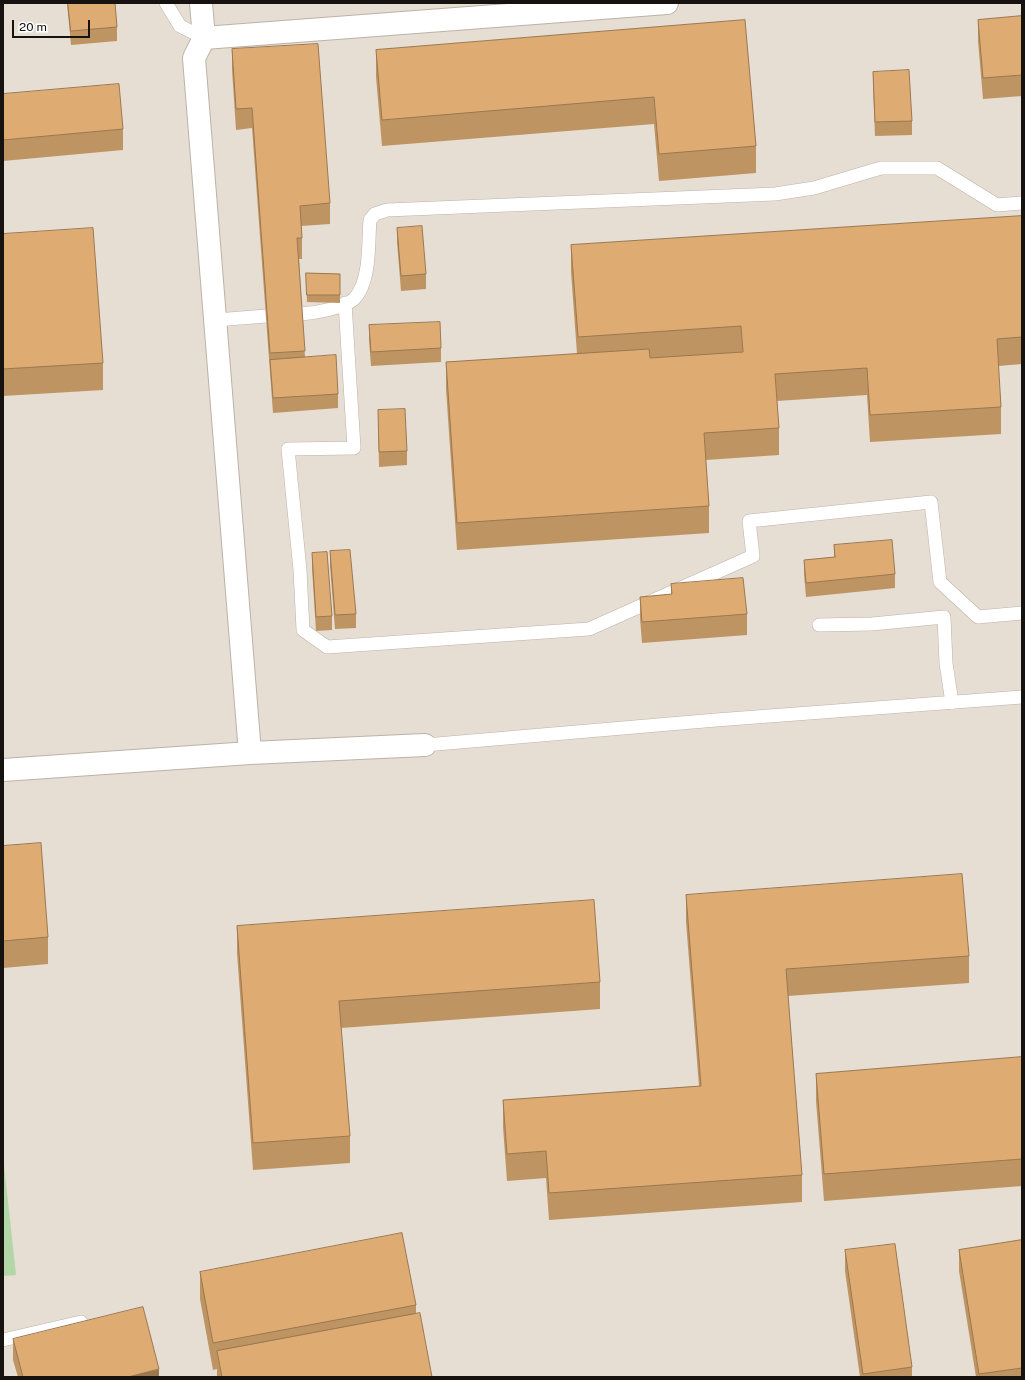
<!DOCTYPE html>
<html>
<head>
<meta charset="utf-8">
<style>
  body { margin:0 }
  #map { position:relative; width:1025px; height:1380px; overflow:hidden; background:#e6ddd3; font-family:"Public Sans",sans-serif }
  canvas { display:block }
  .frame { position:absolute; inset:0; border:4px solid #16120f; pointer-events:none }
  .scale { position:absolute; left:12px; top:20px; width:78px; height:18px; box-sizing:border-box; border:2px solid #16120f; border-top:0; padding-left:5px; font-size:12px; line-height:14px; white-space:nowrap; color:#16120f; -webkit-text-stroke:3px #fff; paint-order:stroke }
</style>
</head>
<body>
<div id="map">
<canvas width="1025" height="1380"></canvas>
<div class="frame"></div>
<div class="scale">20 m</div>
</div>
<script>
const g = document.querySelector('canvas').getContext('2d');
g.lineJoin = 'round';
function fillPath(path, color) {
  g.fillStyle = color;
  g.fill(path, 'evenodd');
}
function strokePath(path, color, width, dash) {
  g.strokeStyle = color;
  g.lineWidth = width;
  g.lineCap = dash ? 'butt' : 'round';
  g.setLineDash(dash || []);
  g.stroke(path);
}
fillPath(new Path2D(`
  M3 1156 16 1275 3 1276Z`), '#b3d6a7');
const service = new Path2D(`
  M166 3 180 26 204 38
  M345 303 354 448 288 449 300 570 303 630 327 647 589 629 753 556 749 521 931 502 940 582 978 617 1022 613
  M301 314C315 313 344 308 354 299 371 282 368 242 370 220L375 214 387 210 775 194 814 188 881 168H937L997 205 1022 203
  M216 320 266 316
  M819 625 872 624 944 617 946 663 952 703
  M425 745 716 720 1022 697
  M3 1340 81 1322`);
const minor = new Path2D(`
  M201 3 204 38 194 58 250 753
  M204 38 667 3
  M3 770 250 753 425 745`);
strokePath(service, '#bbb2a8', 14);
strokePath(minor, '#bbb2a8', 24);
strokePath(service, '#fff', 13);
strokePath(minor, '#fff', 22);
fillPath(new Path2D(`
  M67 3H115L117 27V41L71 45Z
  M1022 16V96L983 99 978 41V20Z
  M745 20 756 146V173L659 181 654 124 382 146 376 77V50Z
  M232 49 330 203V224L301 226 302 238V259H299L305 357 338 394V408L273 413 252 128 236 130 232 70Z
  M873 72 912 121V135L875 136 873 86Z
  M3 94 123 129V150L3 161Z
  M1022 216V364L998 366 1001 407V434L870 442 867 395 777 401 779 428V455L706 460 709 506V533L457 550 446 389V362L577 354 571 272V245Z
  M397 228 426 274V289L401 291 397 242Z
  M3 234 103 363V390L3 396Z
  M306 273 340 274V303L307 302Z
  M369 325 441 348V362L371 366 369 340Z
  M378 410 407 451V465L379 467Z
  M834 545 895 574V588L806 597 804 574V560L834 557Z
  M330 551 356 614V628L335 629 330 566Z
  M312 553 332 616V630L316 631 312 568Z
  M671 584 747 614V635L642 643 640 618V597L671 595Z
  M3 846 48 937V964L3 968Z
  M686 895 969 956V983L788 996 802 1175V1202L549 1220 546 1178 507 1181 503 1127V1100L699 1086 686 922Z
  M237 926 600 982V1009L341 1028 350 1136V1163L253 1170 237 953Z
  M1022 1057V1186L824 1201 816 1101V1074Z
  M1022 1240V1377H976L959 1271V1250Z
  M845 1250 912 1367V1377H860L845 1271Z
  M200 1272 416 1305V1313L432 1377H217V1369L213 1370 200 1299Z
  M13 1339 159 1377H18L13 1360Z`), '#bf9463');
fillPath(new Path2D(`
  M159 1369V1377H128Z`), '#9b7850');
const building = new Path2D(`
  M68 3H115L117 27 71 31Z
  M1022 16V75L983 78 978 20Z
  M745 20 756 146 659 154 654 97 382 120 376 50Z
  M318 44 330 203 300 206 302 238H297L305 351 270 353 252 108 236 109 232 49Z
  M909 70 912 121 875 122 873 72Z
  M119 84 123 129 3 140V94Z
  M1022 216V337L997 339 1001 407 870 415 867 368 775 374 779 428 704 433 709 506 457 523 446 362 649 349 650 358 743 352 741 326 578 337 571 245Z
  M422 226 426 274 401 276 397 228Z
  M93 228 103 363 3 369V234Z
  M306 273 340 274V295H307Z
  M440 322 441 348 371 352 369 325Z
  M336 355 338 394 273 398 270 360Z
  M405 409 407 451 379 452 378 410Z
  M892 540 895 574 806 583 804 560 835 557 834 545Z
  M350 550 356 614 335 615 330 551Z
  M327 552 332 616 316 617 312 553Z
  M743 578 747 614 642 622 640 597 672 594 671 584Z
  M41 843 48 937 3 941V846Z
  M962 874 969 956 786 969 802 1175 549 1193 546 1151 507 1154 503 1100 701 1086 686 895Z
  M594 900 600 982 339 1001 350 1136 253 1143 237 926Z
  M1022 1057V1159L824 1174 816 1074Z
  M402 1233 416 1305 213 1343 200 1272Z
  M1022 1240V1368L979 1374 959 1250Z
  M895 1244 912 1367 863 1374 845 1250Z
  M143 1307 159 1369 128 1377H23L13 1339Z
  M420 1313 432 1377H222L217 1351Z`);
fillPath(building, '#deac73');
strokePath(building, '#9b7850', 1);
</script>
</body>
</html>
